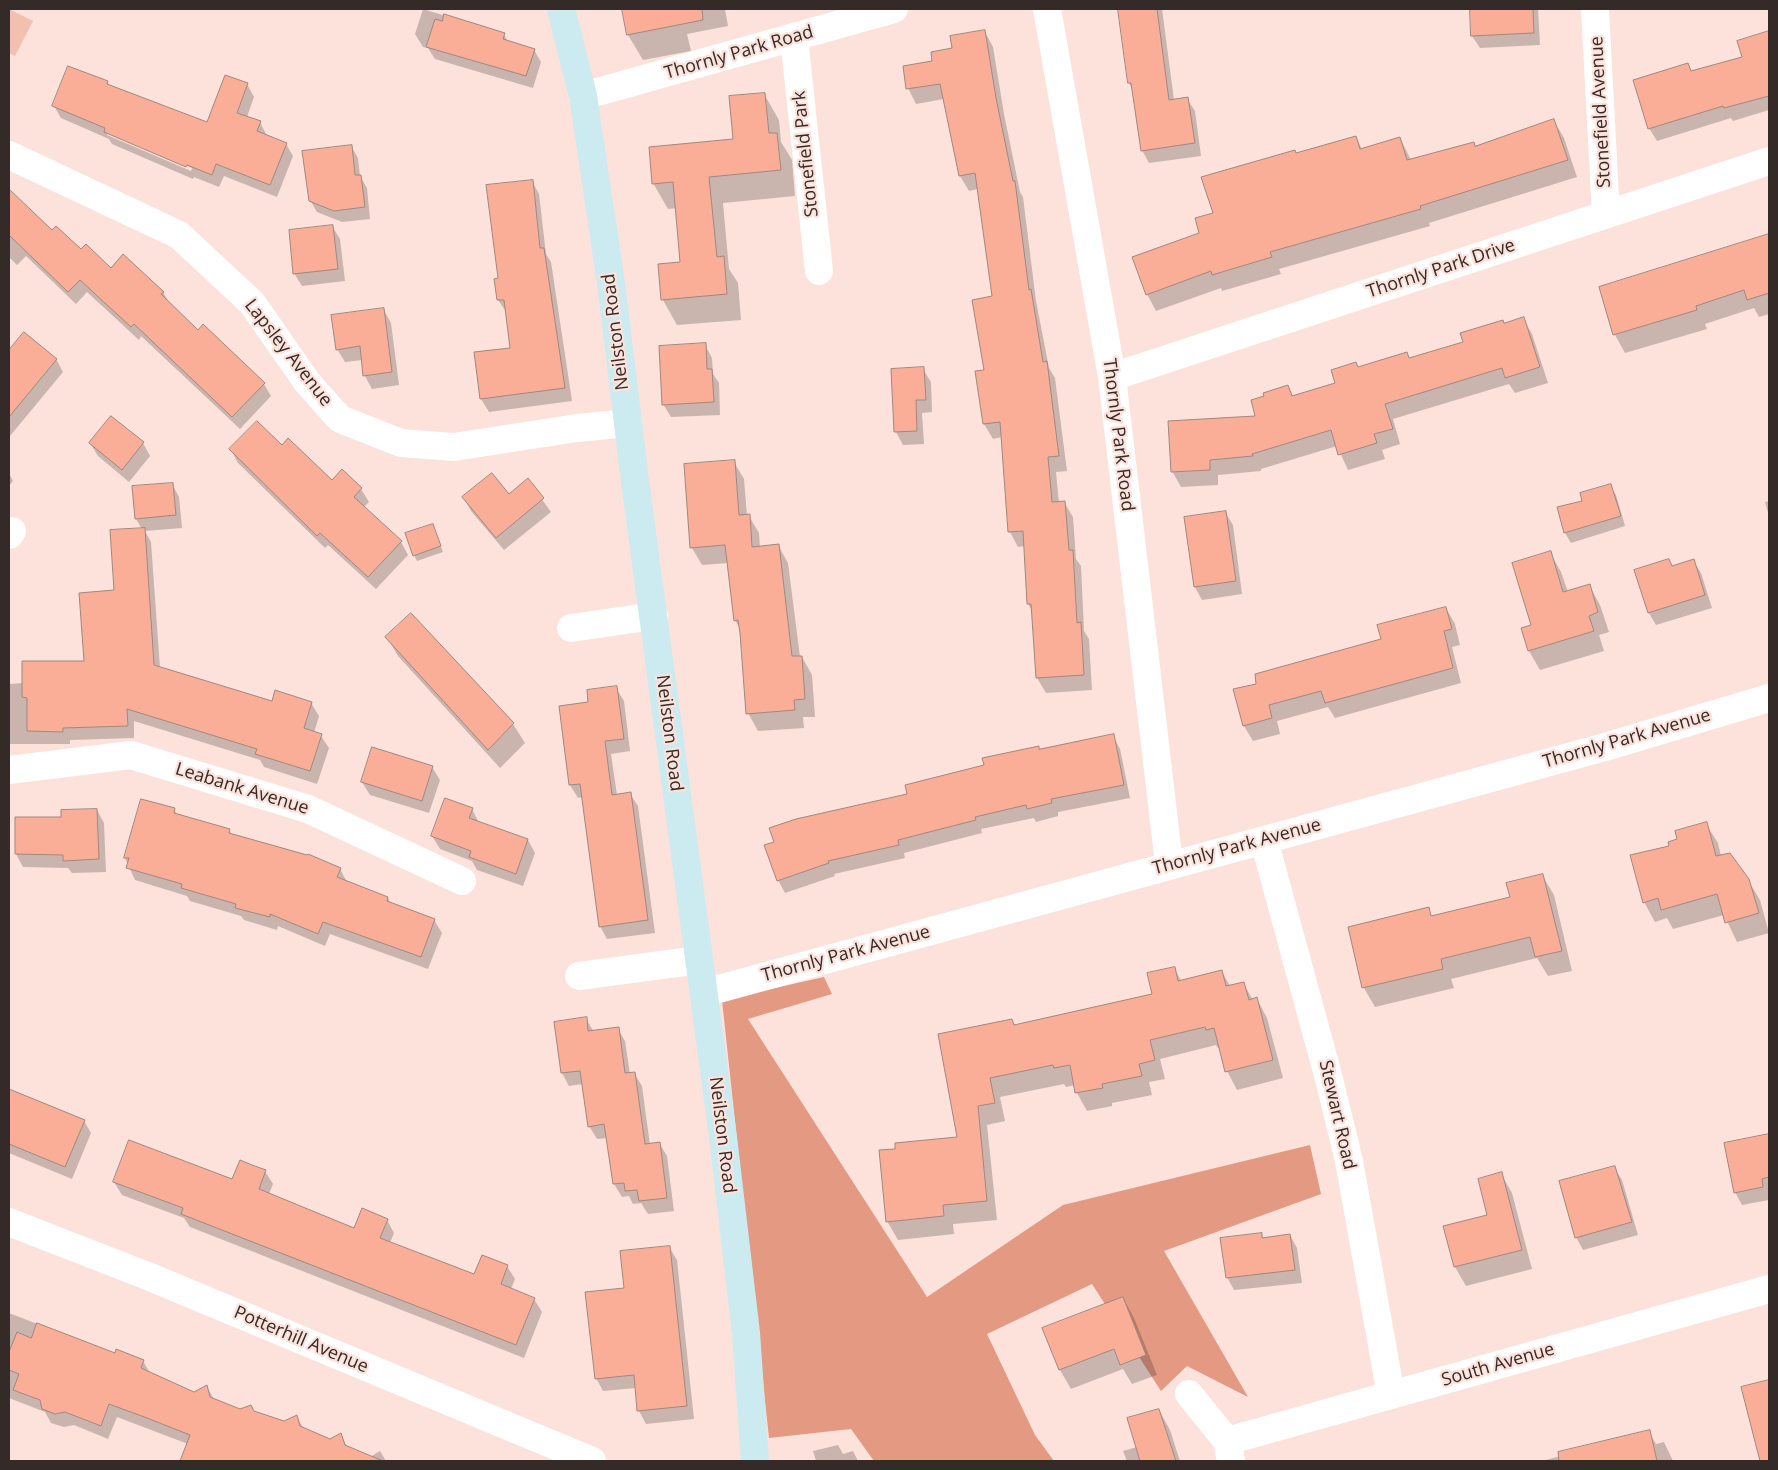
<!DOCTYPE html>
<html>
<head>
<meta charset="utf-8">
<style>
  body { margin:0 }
  #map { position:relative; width:1778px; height:1470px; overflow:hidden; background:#fce2da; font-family:"Open Sans",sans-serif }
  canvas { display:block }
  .frame { position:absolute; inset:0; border:10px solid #342a27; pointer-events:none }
</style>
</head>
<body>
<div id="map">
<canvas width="1778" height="1470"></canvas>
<div class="frame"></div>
</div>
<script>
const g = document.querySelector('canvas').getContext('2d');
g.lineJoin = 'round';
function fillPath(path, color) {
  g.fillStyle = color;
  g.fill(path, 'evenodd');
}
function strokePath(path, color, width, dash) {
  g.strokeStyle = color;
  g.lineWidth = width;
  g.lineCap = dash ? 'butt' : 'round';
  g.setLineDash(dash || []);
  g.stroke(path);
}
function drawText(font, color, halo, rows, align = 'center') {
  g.font = font + ' "Open Sans",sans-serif';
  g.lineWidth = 4.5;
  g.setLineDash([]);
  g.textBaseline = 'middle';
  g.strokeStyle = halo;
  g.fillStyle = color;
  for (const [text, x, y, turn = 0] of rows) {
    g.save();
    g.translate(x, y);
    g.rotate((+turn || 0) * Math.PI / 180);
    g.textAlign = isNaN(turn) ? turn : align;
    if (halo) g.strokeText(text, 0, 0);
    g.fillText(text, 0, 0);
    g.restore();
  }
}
fillPath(new Path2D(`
  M9 9 33 21 15 56 9 53Z`), '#f3c0b0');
fillPath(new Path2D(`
  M824 977 832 994 748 1019 927 1297 1063 1205 1310 1145 1321 1194 1164 1251 1248 1397 1187 1366 1161 1391 1092 1284 987 1334 1035 1435 1054 1461H874L851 1429 769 1438 722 1000Z`), '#e39982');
fillPath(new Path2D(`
  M423 9 504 34 508 42 534 50 541 62 533 88 435 59 428 48 423 47 415 34Z
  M623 9H725L728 26 687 34 691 51 643 60 628 35Z
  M1119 9H1162L1174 100 1187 99 1195 111 1201 156 1149 163 1142 150 1133 90 1129 83Z
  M1472 9H1538L1540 45 1480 48 1472 36Z
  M985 32 993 47 1004 114 1020 192 1023 197 1036 301 1049 368 1055 378 1067 471 1056 472 1059 503 1064 502 1073 517 1076 559 1081 566 1084 631 1089 639 1092 690 1046 693 1037 678 1033 612 1028 604 1025 546 1018 547 1010 532 1002 437 993 439 984 424 985 371 993 297 978 189 969 191 960 176 944 99 916 104 908 88 934 62Z
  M1769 37V110L1733 121 1731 118 1657 141 1649 128 1688 64 1692 72 1743 58Z
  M107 82 110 86 208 123 247 84 254 97 247 117 260 122 267 136 286 144 293 156 277 197 224 176 219 187 194 177 193 179 112 144 109 139 61 118 54 106ZM107 132 192 168 191 171 107 135Z
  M764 94 779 120 781 142 792 160 795 196 723 203 729 269 738 283 741 320 677 325 663 300 682 263 677 208 668 209 653 183 734 140Z
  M1554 121 1564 138 1577 177 1429 223 1430 226 1279 269 1281 274 1222 291 1221 288 1156 311 1147 294 1201 234 1215 214 1296 155 1356 138 1362 149 1400 138 1411 160 1473 143 1476 147Z
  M351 146 358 158 360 176 367 188 370 219 342 222 317 212 310 200Z
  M532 181 539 194 546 254 551 262 572 401 489 412 481 399 512 349 507 313 498 300 495 280 499 279Z
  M9 191 52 231 81 251 111 269 163 292 170 304 198 331 264 384 271 396 240 429 141 336 139 340 87 292 76 304 26 256 17 265 9 257Z
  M332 226 340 239 345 281 302 286 294 273Z
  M1769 236V314L1759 317 1754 308 1705 324 1707 329 1625 353 1615 335 1600 287Z
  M384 310 391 323 399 385 372 389 365 376 362 360 345 362 337 349Z
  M1523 318 1532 334 1548 383 1515 393 1509 384 1393 419 1400 444 1382 450 1385 459 1348 470 1337 446 1261 469V471L1218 475V485L1181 487 1172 471 1257 417 1265 397 1288 386 1293 396 1337 384 1358 368 1410 359 1464 342 1504 324Z
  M24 334 56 359 63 372 10 436 9 353Z
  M705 345 712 358 713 374 719 383 720 415 671 417 663 404Z
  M923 369 931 382 932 412 922 413 924 444 903 445 896 432Z
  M90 443H143L150 456 129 482 98 456Z
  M282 446 332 482 342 471 361 489 369 502 364 507 401 542 408 555 376 589 328 545 325 548 238 463 231 450Z
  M734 462 744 479 747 516H749L759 533 760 548 778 545 788 563 800 657H802L812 675 815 717H803L804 728 758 731 748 713 741 631 735 620 728 563 702 565 692 548Z
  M9 473 13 481 9 486Z
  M528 480 551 512 504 550 471 511 464 498 509 495Z
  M172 484 179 497 182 528 145 531 151 542 160 668 273 703H311L319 716 314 733 321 736 329 748 317 784 264 767 260 760 134 721V738L70 740V744H9V684L24 683 85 662 142 529 136 519Z
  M1610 486 1616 495 1625 526 1571 543 1565 533 1559 508 1584 501Z
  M1769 501V516L1765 502Z
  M1225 512 1233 525 1242 594 1202 600 1195 587Z
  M433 525 443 552 417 561 414 555Z
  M1550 552 1561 572 1568 592 1589 585 1600 605 1609 632 1599 635 1604 651 1540 670 1529 651 1522 629 1533 626Z
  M1669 560 1673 567 1693 560 1701 573 1712 608 1656 625 1649 613Z
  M1446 608 1455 624 1460 645 1452 647 1461 683 1335 718 1328 707 1277 721 1280 734 1253 741 1244 726 1235 690 1257 685 1383 640Z
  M387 637 513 724 525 743 500 768 398 656Z
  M616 688 624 701 630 751 611 754 617 795 630 794 638 806 655 933 607 939 600 926 583 797 578 798 570 785 560 707 589 703Z
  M1113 736 1120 749 1130 798 1058 812V816L1036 822 1034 818 981 829 982 833 904 853 905 858 834 874 835 876 785 893 778 880 909 794 1038 747 1040 750Z
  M432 767 440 780 429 813 370 795 362 782Z
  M472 809 479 823 528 840 535 853 523 886 477 870 472 861 440 849 432 836Z
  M97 810 104 823 106 872 72 873 68 868 23 867 16 854 63 818Z
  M174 810 178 816 229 830 232 835 340 869 347 882 388 898 391 904 434 920 442 933 428 969 330 934 325 946 278 926 277 930 244 920 241 916 190 901 187 896 135 880 125 858Z
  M1706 824 1718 843 1721 856 1748 880 1760 900 1769 933 1737 942 1724 915 1673 929 1667 918 1655 922 1644 902 1671 847Z
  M1542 875 1554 895 1572 971 1548 976 1537 958 1451 979 1454 988 1375 1007 1364 988 1349 928 1428 909 1432 917 1511 898Z
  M1174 968 1182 982 1222 972 1230 986 1243 983 1253 1000 1257 999 1267 1018 1283 1078 1237 1090 1227 1071 1221 1048H1218L1216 1045 1160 1059 1165 1079 1149 1082 1152 1095 1112 1103V1106L1087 1111 1077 1093 1075 1085 1066 1087 1064 1084 1000 1097 1005 1121 987 1125 997 1220 953 1224 954 1234 898 1240 887 1221 897 1150 959 1138 1012 1021 1015 1026 1153 995Z
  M586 1019 594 1032 618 1029 625 1041 630 1074 634 1073 642 1086 650 1145 659 1143 667 1156 674 1211 648 1214 641 1203 633 1204 629 1196 622 1197 614 1184 608 1138 597 1139 589 1126 583 1084 569 1086 562 1073Z
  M11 1091 84 1121 91 1133 72 1179 9 1153V1096Z
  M1769 1135V1200L1742 1205 1735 1192 1725 1144Z
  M1614 1167 1622 1180 1638 1235 1583 1250 1576 1237Z
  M265 1171 273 1184 269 1194 354 1230 387 1220 394 1233 390 1243 475 1276 507 1266 515 1279 511 1289 534 1299 542 1312 524 1358 190 1227 184 1218 122 1195 114 1182 233 1181Z
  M1501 1174 1512 1193 1532 1269 1466 1286 1455 1267 1445 1227 1489 1215Z
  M1261 1234 1264 1239 1290 1235 1297 1248 1302 1283 1234 1290 1227 1277Z
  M669 1247 677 1260 694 1419 646 1424 639 1411 636 1388 603 1391 596 1378 625 1289Z
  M1123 1298 1134 1318 1157 1375 1132 1384 1123 1369 1071 1389 1060 1370Z
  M9 1313 115 1354 143 1361 150 1373 194 1393 207 1387 214 1399 240 1411 254 1412 284 1422 296 1416 304 1429 330 1440 341 1435 348 1449 370 1457 380 1451 386 1461H182L188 1444 117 1417 108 1439 74 1425 64 1427 51 1423 45 1412 9 1398Z
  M1769 1381V1461H1764L1759 1452 1743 1388Z
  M1159 1410 1170 1430 1180 1461H1127L1123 1451 1137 1447Z
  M1649 1432 1656 1444 1664 1442 1673 1461H1542Z
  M838 1445 843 1454 853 1451 858 1461H816L813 1451Z`), '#0003');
const building = new Path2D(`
  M622 9H702L703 20 627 35Z
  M1118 9H1157L1169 100 1188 97 1195 143 1141 151 1131 83H1128Z
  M1470 9H1533L1534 33 1471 36Z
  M444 14 505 33 503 39 535 49 526 76 426 47 435 19 442 21Z
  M985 30 996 98 1013 181H1015L1029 290 1031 289 1043 362 1047 361 1059 456 1048 457 1052 502 1065 501 1069 550H1073L1077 623 1081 622 1084 675 1036 678 1031 604H1027L1023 531 1008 532 1000 422 983 424 975 371 984 370 972 300 992 296 975 173 959 176 940 84 906 89 903 66 932 61 931 52 952 48 950 36Z
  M1769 31V96L1724 108 1723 106 1648 129 1633 80 1688 63 1691 71 1742 57 1737 41Z
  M68 66 108 81 107 84 207 122 225 75 248 83 237 113 261 121 257 131 287 143 270 185 216 164 212 175 187 165 186 167 104 132 105 128 52 106Z
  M765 93 769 133H777L781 170 709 177 717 257 724 256 727 294 661 300 658 264 680 262 673 182 652 184 649 147 733 139 729 96Z
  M1554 119 1568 160 1420 206 1421 209 1270 252 1272 257 1212 275 1211 271 1146 295 1132 257 1199 233 1195 218 1213 213 1201 177 1295 150 1296 153 1356 136 1360 149 1400 137 1407 160 1474 142 1475 146Z
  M352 145 355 175H361L365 207 334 211 309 201 302 151Z
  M533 180 540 248H544L565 388 480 399 474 352 510 348 504 300H497L494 279 498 278 486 185Z
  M9 189 52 230 56 226 81 249 86 244 111 268 123 254 164 292 161 294 198 330 203 324 265 383 232 417 134 324 131 327 80 280 68 292 9 235Z
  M333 225 338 269 293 274 289 230Z
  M1769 234V293L1747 300 1744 290 1696 306 1697 310 1613 335 1599 287Z
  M384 308 392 372 363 376 360 346 336 350 331 315Z
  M1524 317 1540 367 1505 378 1502 368 1385 404 1393 429 1374 434 1377 443 1338 455 1331 430 1252 454 1253 456 1210 460V470L1171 472 1168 421 1255 416 1251 400 1264 396 1263 393 1288 385 1292 396 1335 383 1331 370 1356 362 1358 367 1407 352 1409 358 1463 342 1460 333 1503 320 1504 323Z
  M24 332 57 359 9 417V350Z
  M706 343 707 369H712L714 402 662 405 659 346Z
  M924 367 926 400H916L917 431 894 432 891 369Z
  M111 416 144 442 122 470 89 443Z
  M257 421 282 445 288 438 332 480 342 469 362 488 354 497 402 541 368 577 320 533 317 536 229 449Z
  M735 460 739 515 750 514 752 547 779 544 792 656H802L805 699 794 700 795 710 746 714 740 633 738 620 734 621 725 545 690 548 684 464Z
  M492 473 509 494 528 478 544 498 496 538 462 497Z
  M173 483 176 515 135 519 132 486Z
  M1611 484 1621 516 1564 533 1557 507 1582 501 1580 493Z
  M1226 511 1236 581 1194 587 1184 517Z
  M433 524 441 546 413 556 405 533Z
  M145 528 154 665 272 701 275 690 312 702 304 728 322 734 310 771 255 754 257 749 127 709 128 726 63 728V732L27 731V698L22 697V661H84L79 593 114 590 110 530Z
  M1551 551 1563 592 1590 584 1598 612 1589 616 1594 631 1528 651 1521 628 1531 625 1512 563Z
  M1669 559 1672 566 1694 559 1705 595 1648 613 1634 570Z
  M1446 607 1452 629 1444 631 1453 668 1325 703 1321 691 1269 705 1272 718 1243 726 1233 689 1256 684 1255 674 1381 639 1377 625Z
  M411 613 514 723 488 750 385 637Z
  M617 686 624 739 605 741 612 795 631 792 648 920 599 927 580 784 569 785 559 706 588 702 587 690Z
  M1114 734 1124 785 1051 799 1052 803 1027 809 1026 805 975 817 976 820 898 840 899 845 828 861 829 863 777 881 764 845 774 842 769 828 796 819 907 794 905 785 984 765 982 758 1039 746V749Z
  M372 747 433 766 422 801 361 782Z
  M445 798 473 808 469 818 528 839 516 874 469 857 471 851 431 836Z
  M141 799 175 808 174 813 230 829 229 833 307 855 308 854 341 868 337 877 388 897 387 901 435 919 421 957 323 922 318 934 270 914V917L235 908 236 904 181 888 182 884 126 868 129 858H124Z
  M97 809 99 859 63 861V855L15 854V817H61V810Z
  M1707 822 1716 856 1730 853 1749 879 1759 913 1725 923 1717 894 1661 910 1658 898 1643 903 1630 855 1669 846 1668 842 1677 839 1675 831Z
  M1543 874 1562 951 1535 957 1530 937 1441 959 1443 969 1362 988 1348 927 1429 907 1431 916 1510 897 1506 883Z
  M1175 967 1178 981 1222 970 1226 986 1244 982 1249 1000 1257 997 1273 1060 1225 1072 1214 1028 1206 1030 1205 1027 1150 1040 1155 1060 1139 1064 1142 1076 1102 1084 1103 1088 1075 1093 1070 1065 1054 1068 1053 1065 990 1078 995 1103 978 1106 987 1201 943 1205 944 1216 886 1222 879 1150 895 1149V1143L957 1137 938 1034 1012 1019 1014 1025 1152 994 1147 973Z
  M587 1017 588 1031 619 1027 625 1073 635 1072 645 1144 660 1142 667 1198 639 1201 637 1190 625 1191 624 1183 613 1184 604 1124 588 1127 580 1071 561 1073 554 1022Z
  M9 1089 85 1120 65 1167 9 1144Z
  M1769 1134V1177L1762 1179 1763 1187 1734 1193 1724 1143Z
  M129 1140 232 1179 240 1160 252 1165 266 1170 259 1189 354 1228 362 1208 388 1219 380 1238 474 1274 482 1255 508 1265 501 1284 535 1298 516 1345 181 1214 183 1208 113 1182Z
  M1615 1166 1632 1222 1575 1238 1559 1181Z
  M1502 1172 1522 1250 1454 1267 1443 1226 1487 1215 1478 1179Z
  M1262 1233V1238L1290 1234 1295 1270 1226 1278 1220 1238Z
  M670 1246 687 1406 637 1411 634 1375 595 1379 585 1292 624 1288 620 1251Z
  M1123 1297 1146 1355 1120 1365 1114 1349 1059 1370 1042 1328Z
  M37 1323 115 1353 116 1349 144 1360 141 1368 194 1392 207 1385 210 1397 240 1409 251 1405 254 1411 284 1421 297 1415 300 1426 330 1439 341 1433 345 1445 383 1461H180L190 1435 147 1418 109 1404 101 1426 65 1412 55 1414 42 1409 40 1400 13 1390 19 1374 9 1370V1352L17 1332 31 1338Z
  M1769 1380V1461H1760L1741 1387Z
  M1159 1409 1176 1461H1140L1127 1418Z
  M1650 1430 1657 1461H1559L1558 1452Z`);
fillPath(building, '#fbae97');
strokePath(building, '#9f8780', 1);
strokePath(new Path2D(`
  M1047 9 1112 377 1169 864
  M1595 9 1606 215
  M794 38 819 271
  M583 96 894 9
  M9 155 179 235 252 303 307 382 340 419 401 443 454 447 577 428 628 423
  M1112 377 1769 161
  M9 535 12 531
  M571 628 654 616
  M9 770 131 755 308 809 462 881
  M1264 840 1329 1079 1349 1161 1391 1395
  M579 976 699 960
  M704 993 1605 747 1769 698
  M9 1222 150 1277 592 1461
  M1189 1394 1227 1441 1231 1461
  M1227 1441 1769 1289`), '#fff', 28);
strokePath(new Path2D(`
  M561 9 583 96 611 283 635 481 723 1137 746 1333 755 1461`), '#cbebf0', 28);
drawText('18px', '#342a27', '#fce2da', [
  ["Thornly Park Road",739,53,-16],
  ["Stonefield Avenue",1601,112,-93],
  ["Stonefield Park",806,154,-96],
  ["Thornly Park Drive",1441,269,-18],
  ["Neilston Road",616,332,-97],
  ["Lapsley Avenue",288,353,52],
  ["Thornly Park Road",1118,435,83],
  ["Neilston Road",669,733,83],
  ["Thornly Park Avenue",1627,739,-16],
  ["Leabank Avenue",242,789,17],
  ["Thornly Park Avenue",1237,847,-15],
  ["Thornly Park Avenue",846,954,-15],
  ["Stewart Road",1337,1115,77],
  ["Neilston Road",722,1135,83],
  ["Potterhill Avenue",301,1340,23],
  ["South Avenue",1498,1365,-16]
]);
</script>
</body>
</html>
